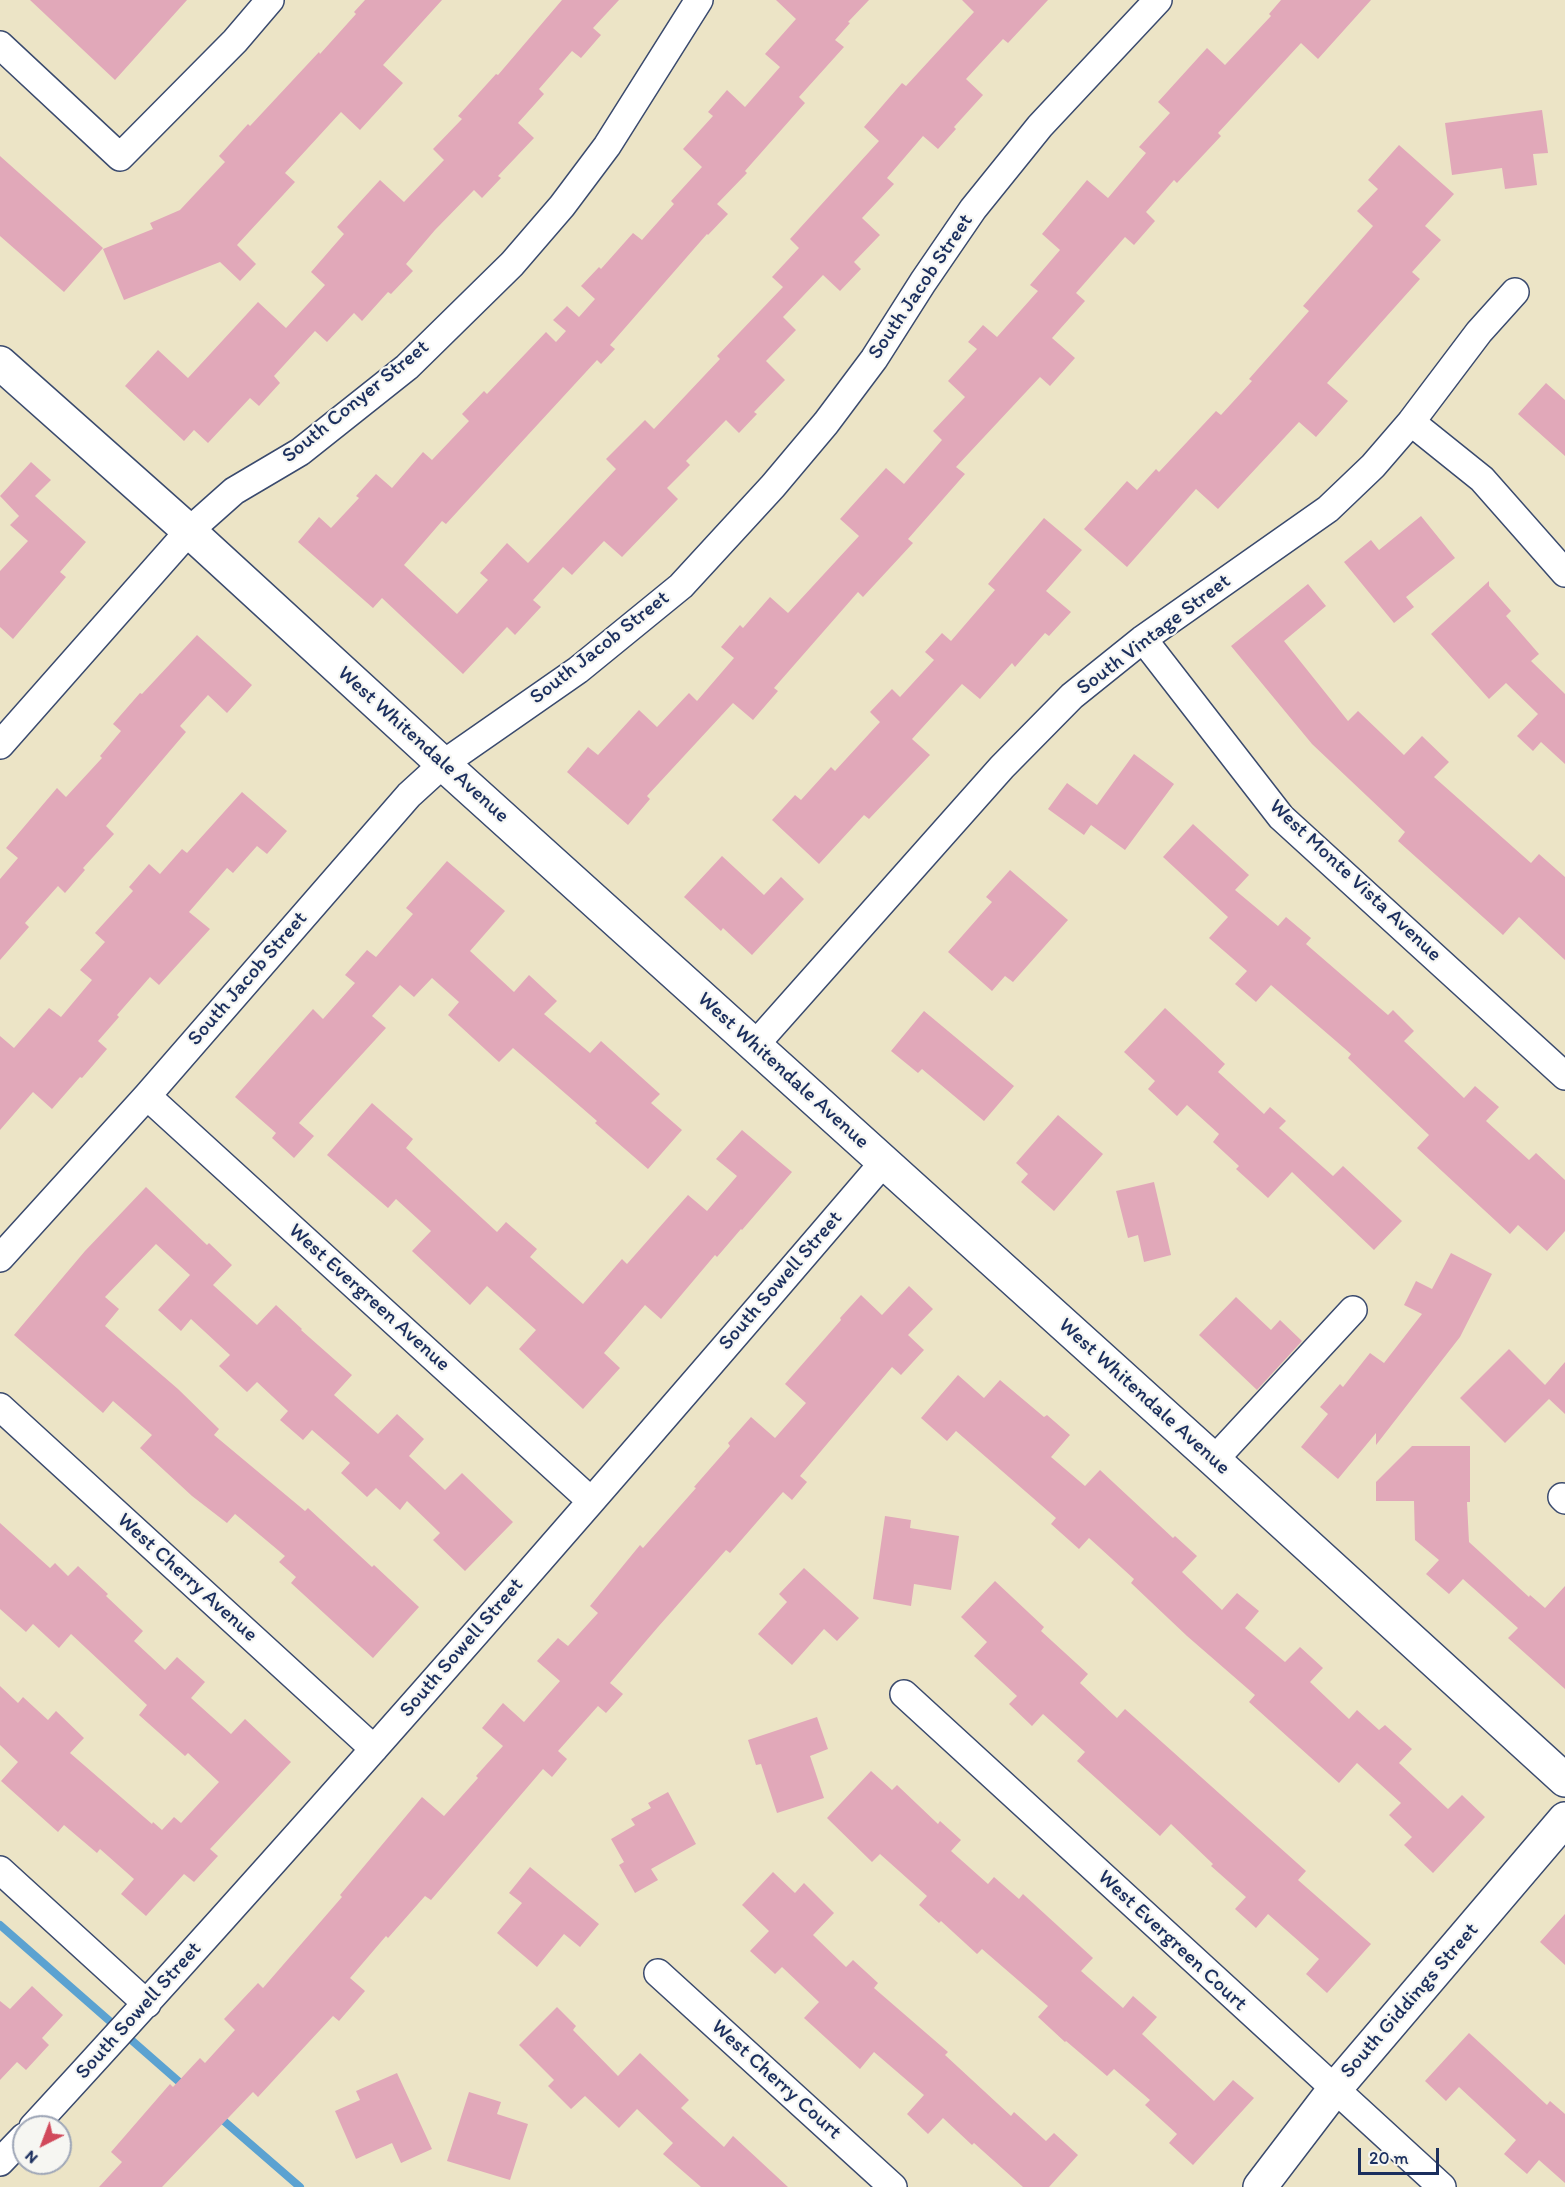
<!DOCTYPE html>
<html>
<head>
<meta charset="utf-8">
<style>
  body { margin:0 }
  #map { position:relative; width:1565px; height:2187px; overflow:hidden; background:#ece4c6; font-family:Itim,sans-serif }
  canvas { display:block }
  .north { position:absolute; left:12px; top:2115px; width:60px; height:60px; box-sizing:border-box; background:#f6f6f2; border:2px solid #9ea6b7; border-radius:50%; rotate:222deg; font-size:16px; font-weight:700; line-height:24px; text-align:center; color:#1b2f5e }
  .north::after { content:''; display:block; margin:auto; width:21px; height:27px; background:#d1495b; clip-path:polygon(50% 0,100% 100%,50% 72%,0 100%) }
  .scale { position:absolute; left:1358px; top:2148px; width:81px; height:27px; box-sizing:border-box; border:3px solid #1b2f5e; border-top:0; padding-left:8px; font-size:18px; line-height:21px; white-space:nowrap; color:#1b2f5e; -webkit-text-stroke:4px #f6f6f2; paint-order:stroke }
</style>
</head>
<body>
<div id="map">
<canvas width="1565" height="2187"></canvas>
<div class="north">N</div>
<div class="scale">20 m</div>
</div>
<script>
const g = document.querySelector('canvas').getContext('2d');
g.lineJoin = 'round';
function strokePath(path, color, width, dash) {
  g.strokeStyle = color;
  g.lineWidth = width;
  g.lineCap = dash ? 'butt' : 'round';
  g.setLineDash(dash || []);
  g.stroke(path);
}
function fillPath(path, color) {
  g.fillStyle = color;
  g.fill(path, 'evenodd');
}
function drawText(font, color, halo, rows, align = 'center') {
  g.font = font + ' Itim,sans-serif';
  g.lineWidth = 4.5;
  g.setLineDash([]);
  g.textBaseline = 'middle';
  g.strokeStyle = halo;
  g.fillStyle = color;
  for (const [text, x, y, turn = 0] of rows) {
    g.save();
    g.translate(x, y);
    g.rotate((+turn || 0) * Math.PI / 180);
    g.textAlign = isNaN(turn) ? turn : align;
    if (halo) g.strokeText(text, 0, 0);
    g.fillText(text, 0, 0);
    g.restore();
  }
}
strokePath(new Path2D(`
  M0 1925 185 2087
  M217 2115 300 2187`), '#5ba2d1', 8);
fillPath(new Path2D(`
  M30 0H187L115 80Z
  M365 0H442L383 65 403 83 360 130 341 112 285 173 295 182 237 245 256 264 240 281 220 262 124 300 103 249 153 229 150 223 180 210 225 162 219 156 248 124 250 126 319 52 320 54 356 14 354 12Z
  M562 0H619L593 28 601 35 581 58 572 51 539 89 544 94 518 123 534 138 498 176 501 178 482 198 474 190 435 230 406 264 413 271 391 294 388 292 362 321 354 313 327 342 315 331 274 376 280 383 259 406 250 398 208 443 194 430 184 441 125 386 158 350 188 378 258 302 286 328 325 285 311 272 344 234 337 227 380 180 404 202 444 160 433 149 462 119 458 116 496 74 498 75Z
  M776 0H869L848 22 850 23 835 40 844 47 799 97 805 103 745 171 747 173 717 204 728 214 708 235 707 234 610 345 615 349 601 364 597 360 446 524 442 521 404 565 457 614 488 580 480 573 507 543 528 563 616 469 606 459 645 420 654 429 720 359 717 356 783 287 772 277 799 248 790 239 879 141 864 127 902 83 906 86 974 12 962 0H1048L1008 43 1003 39 966 79 983 95 954 127 956 129 938 149 923 136 887 178 894 184 862 218 880 235 854 262 861 269 840 291 823 275 783 317 796 330 766 361 785 380 754 412 757 414 739 433 726 420 686 461 690 465 667 488 678 499 622 557 604 541 572 575 563 567 533 600 541 607 515 635 507 627 463 674 382 598 373 608 298 542 319 517 331 528 359 498 356 496 376 474 392 488 423 452 432 460 469 421 462 414 484 391 487 394 546 332 556 342 566 331 553 320 567 306 579 317 595 299 581 286 599 267 601 269 633 233 642 240 674 204 671 201 702 167 683 149 713 116 708 112 727 90 745 107 780 67 765 54 796 19Z
  M1281 0H1371L1318 59 1301 43 1218 133 1221 136 1177 183 1174 180 1146 212 1155 221 1134 245 1125 237 1076 293 1085 301 1052 338 1075 358 1050 386 1040 377 956 467 965 474 908 539 913 543 863 597 858 592 774 688 778 691 753 720 733 703 647 796 650 799 628 825 567 772 588 747 598 755 639 710 657 727 689 693 697 701 734 658 721 647 740 625 743 628 770 597 788 613 859 536 840 519 886 468 904 484 942 440 933 431 965 397 948 381 977 349 968 342 983 325 997 337 1038 291 1030 285 1060 250 1042 234 1087 180 1108 198 1146 153 1139 147 1170 113 1158 102 1207 48 1225 65 1271 16 1269 14Z
  M1542 110 1548 153 1533 154 1537 185 1505 189 1502 168 1452 175 1445 123Z
  M1399 145 1454 194 1425 226 1441 240 1412 272 1420 279 1327 383 1348 401 1316 437 1299 422 1218 509 1196 489 1127 567 1084 529 1127 481 1137 490 1156 469 1159 472 1216 411 1221 415 1252 381 1249 379 1309 311 1303 306 1373 226 1357 211 1378 189 1368 180Z
  M0 156 103 248 64 292 0 236Z
  M1546 383 1565 400V456L1518 414Z
  M31 462 51 480 35 496 86 542 60 572 66 577 13 639 0 627V571L28 541 10 525 19 516 0 496Z
  M1421 516 1455 558 1406 597 1414 607 1394 623 1344 562 1371 540 1379 550Z
  M1044 518 1082 550 1046 591 1071 612 1049 636 1045 633 1015 667 1012 663 980 699 962 684 912 739 930 755 869 819 864 815 819 864 772 820 795 795 801 800 831 767 835 771 880 722 870 712 892 689 900 697 934 660 925 652 942 633 951 641 995 590 988 584Z
  M1489 581V586L1511 611 1506 616 1539 654 1531 661 1565 694V764L1541 742 1533 751 1517 736 1538 714 1506 683 1489 699 1431 634Z
  M1308 584 1326 606 1284 641 1348 721 1358 711 1404 755 1422 736 1449 762 1434 777 1531 863 1539 854 1565 877V960L1519 917 1503 935 1398 841 1405 832 1312 744 1231 646Z
  M197 635 252 685 227 713 208 695 180 726 186 732 106 826 114 834 83 868 85 870 65 893 58 886 25 923 29 927 0 960V879L18 858 6 848 57 788 66 797 102 758 100 756 121 731 113 724 140 693 142 694Z
  M1134 754 1174 784 1125 850 1091 825 1084 835 1048 809 1067 783 1097 805Z
  M242 792 287 831 267 854 257 846 233 873 227 868 189 912 210 929 159 985 150 977 117 1015 119 1017 98 1041 107 1049 82 1078 80 1077 52 1109 33 1092 0 1130V1036L14 1048 49 1008 61 1017 92 980 80 970 105 942 95 933 133 891 129 887 149 864 160 874 182 849 187 853Z
  M1193 824 1249 875 1235 890 1278 926 1286 917 1311 938 1306 944 1388 1015 1393 1010 1414 1031 1404 1041 1464 1098 1475 1086 1499 1107 1486 1121 1529 1160 1536 1153 1565 1180V1231L1547 1251 1518 1225 1510 1234 1417 1148 1429 1135 1348 1058 1351 1054 1271 985 1256 1002 1235 984 1247 971 1209 938 1228 917 1163 857Z
  M722 856 764 895 781 877 804 899 752 955 723 928 721 931 684 897Z
  M447 861 505 911 470 951 514 992 529 975 557 1001 544 1014 590 1053 601 1041 660 1094 651 1103 682 1130 648 1169 595 1123 597 1121 513 1048 499 1062 448 1015 459 1002 432 978 414 997 400 985 372 1016 386 1028 299 1123 314 1136 294 1158 272 1138 276 1133 235 1097 313 1009 323 1019 355 983 345 975 367 950 376 957 413 914 406 908Z
  M1010 870 1068 920 1013 982 1005 976 992 991 948 952 992 902 986 897Z
  M1165 1008 1225 1064 1218 1072 1264 1114 1270 1107 1286 1121 1279 1128 1333 1176 1343 1166 1402 1221 1374 1250 1292 1172 1268 1198 1236 1169 1239 1166 1213 1142 1219 1134 1187 1105 1177 1116 1148 1089 1155 1081 1124 1052Z
  M924 1011 1014 1086 984 1121 922 1069 918 1073 891 1051Z
  M372 1103 413 1139 406 1148 497 1232 506 1222 537 1249 530 1257 583 1304 622 1259 627 1264 688 1195 707 1211 737 1176 716 1159 742 1130 792 1172 742 1230 741 1229 717 1257 715 1255 661 1319 645 1305 604 1353 620 1368 583 1409 519 1349 536 1330 487 1286 470 1305 412 1251 431 1231 396 1199 388 1208 327 1155Z
  M1058 1115 1103 1154 1054 1211 1021 1182 1028 1174 1016 1163Z
  M1154 1182 1171 1255 1144 1262 1138 1235 1128 1238 1116 1191Z
  M146 1187 207 1245 209 1243 232 1265 213 1285 257 1325 276 1305 302 1329 301 1330 352 1375 334 1395 378 1434 397 1414 424 1439 409 1456 445 1490 462 1473 513 1522 465 1571 433 1540 440 1533 407 1501 400 1510 376 1488 367 1497 341 1473 350 1463 312 1430 303 1440 280 1420 288 1411 257 1382 247 1392 219 1366 230 1355 191 1319 181 1331 158 1310 190 1275 156 1244 105 1297 119 1309 105 1326 178 1389 219 1429 214 1435 305 1511 308 1508 372 1567 374 1565 419 1607 373 1658 291 1583 296 1577 279 1562 285 1556 235 1514 227 1523 192 1496 140 1448 152 1435 113 1401 103 1413 14 1335 85 1251Z
  M1451 1253 1492 1274 1460 1337 1376 1445V1433L1338 1479 1301 1447 1328 1414 1320 1407 1340 1384 1343 1387 1370 1353 1384 1363 1422 1314 1404 1305 1416 1281 1432 1289Z
  M909 1286 933 1309 908 1335 924 1350 901 1375 892 1367 800 1476 807 1482 792 1500 783 1492 730 1553 726 1550 658 1627 610 1683 623 1694 606 1713 598 1706 558 1751 567 1759 552 1777 543 1769 431 1900 425 1896 388 1938 386 1936 350 1978 365 1991 339 2021 333 2016 258 2097 253 2092 162 2187H99L122 2162 111 2152 170 2084 173 2087 200 2058 205 2063 235 2030 224 2019 258 1983 263 1988 342 1897 340 1895 422 1797 444 1816 478 1778 476 1776 503 1746 482 1728 503 1703 524 1722 560 1681 537 1661 558 1638 568 1646 598 1613 590 1606 640 1545 643 1548 696 1488 694 1487 730 1446 728 1443 751 1417 775 1438 806 1403 785 1384 841 1320 840 1318 861 1295 882 1315Z
  M1236 1297 1271 1330 1280 1320 1302 1341 1257 1390 1199 1335Z
  M1509 1349 1545 1385 1565 1362V1414L1549 1399 1505 1443 1460 1398Z
  M958 1375 984 1398 1000 1380 1044 1417 1047 1415 1070 1435 1051 1457 1085 1486 1100 1470 1173 1538 1175 1536 1197 1556 1182 1572 1222 1610 1237 1593 1259 1611 1245 1628 1285 1662 1300 1647 1323 1668 1310 1682 1349 1719 1357 1710 1379 1730 1385 1725 1412 1749 1399 1763 1448 1809 1462 1795 1485 1817 1433 1873 1404 1845 1412 1837 1389 1815 1401 1803 1357 1763 1339 1783 1249 1702 1255 1695 1187 1636 1131 1583 1134 1579 1089 1538 1079 1549 1051 1524 1056 1518 956 1431 947 1441 921 1418Z
  M1412 1446H1470V1502H1467L1469 1542 1529 1597 1530 1595 1545 1608 1565 1586V1689L1508 1638 1518 1628 1463 1579 1449 1594 1426 1574 1439 1560 1415 1540 1414 1501H1376V1482Z
  M885 1516 911 1520 910 1528 959 1536 951 1590 914 1584 911 1606 873 1599Z
  M0 1523 50 1568 55 1563 68 1576 78 1566 108 1594 106 1596 143 1631 134 1641 165 1670 177 1657 205 1682 191 1698 231 1734 245 1719 291 1762 210 1849 218 1856 194 1882 184 1874 146 1916 121 1894 134 1879 100 1849 97 1853 64 1825 58 1832 1 1781 18 1762 0 1745V1686L18 1703 23 1697 48 1720 56 1711 84 1738 70 1753 152 1824 153 1822 162 1830 174 1817 181 1823 219 1782 188 1753 185 1756 139 1715 147 1705 71 1634 59 1648 33 1624 26 1632 0 1609Z
  M804 1568 859 1618 837 1641 824 1629 792 1665 758 1634 787 1602 779 1594Z
  M995 1581 1044 1627 1041 1631 1088 1674 1080 1683 1117 1718 1125 1709 1306 1871 1298 1880 1371 1944 1327 1993 1306 1974 1319 1959 1268 1914 1256 1928 1235 1909 1246 1897 1211 1866 1213 1864 1171 1824 1160 1836 1077 1761 1085 1752 1043 1714 1032 1726 1009 1704 1017 1696 974 1656 987 1642 961 1617Z
  M817 1717 828 1749 810 1756 824 1798 777 1813 761 1764 756 1765 748 1740Z
  M871 1771 892 1790 897 1785 938 1824 940 1821 961 1840 951 1851 988 1884 994 1877 1019 1899 1023 1894 1093 1958 1081 1971 1123 2008 1133 1996 1157 2017 1142 2034 1214 2101 1233 2080 1254 2098 1193 2165 1169 2143 1177 2134 1145 2105 1150 2100 1114 2069 1107 2076 1066 2041 1065 2042 1038 2017 1048 2006 982 1949 977 1954 941 1921 939 1923 919 1905 927 1896 880 1854 872 1862 827 1818Z
  M668 1792 696 1844 651 1869 658 1880 635 1893 619 1865 624 1862 611 1839 635 1825 631 1819 651 1808 648 1803Z
  M530 1867 599 1924 580 1947 564 1934 537 1967 497 1933 522 1903 509 1893Z
  M773 1872 795 1893 804 1883 834 1913 813 1935 846 1967 853 1960 878 1983 874 1988 948 2052 945 2055 1011 2116 1014 2112 1046 2141 1054 2133 1078 2155 1049 2187H1023L974 2143 972 2145 943 2118 928 2134 907 2114 924 2095 874 2052 860 2069 804 2018 819 2002 782 1967 775 1974 750 1951 769 1931 742 1905Z
  M1565 1914V1965L1540 1942Z
  M32 1986 63 2015 42 2038 49 2045 26 2070 17 2062 0 2080V2001L10 2009Z
  M557 2007 576 2026 573 2030 618 2076 640 2053 689 2100 681 2108 724 2147 733 2136 788 2187H701L663 2154 673 2143 637 2109 619 2128 585 2096 571 2109 548 2086 554 2080 519 2045Z
  M1469 2033 1547 2105 1550 2101 1565 2114V2183L1539 2160 1527 2174 1504 2154 1516 2140 1459 2087 1446 2101 1425 2081Z
  M397 2073 432 2149 401 2163 392 2143 356 2159 335 2111 360 2100 356 2091Z
  M469 2092 501 2102 497 2114 528 2124 510 2180 447 2161Z`), '#e1a8b9');
const minor = new Path2D(`
  M0 45 120 157 235 41 270 0
  M1411 422 1482 479 1565 573
  M1143 639 1281 817 1565 1076
  M0 745 189 531 234 491 300 452 407 367 512 264 562 206 607 146 699 0
  M755 1045 1002 767 1072 696 1143 639 1328 509 1373 466 1411 422 1479 332 1515 292
  M147 1096 590 1500
  M0 1258 147 1096 409 795 443 764 578 670 681 586 773 486 826 423 874 359 923 282 973 209 1040 126 1158 0
  M0 1407 374 1749
  M1214 1460 1353 1310
  M1562 1497 1565 1500
  M904 1694 1442 2187
  M0 1870 147 2004
  M658 1973 893 2187
  M33 2127C323 1812 605 1488 883 1163
  M0 2162 24 2137`);
const tertiary = new Path2D(`
  M0 363 189 531 443 764 1214 1460 1565 1780
  M1260 2187 1334 2090 1565 1819`);
strokePath(minor, '#3a4a6e', 30);
strokePath(tertiary, '#3a4a6e', 36);
strokePath(minor, '#fff', 27);
strokePath(tertiary, '#fff', 33);
drawText('21px', '#1b2f5e', '#f6f6f2', [
  ["South Jacob Street",921,287,-56],
  ["South Conyer Street",356,402,-39],
  ["South Vintage Street",1154,635,-37],
  ["South Jacob Street",600,648,-38],
  ["West Whitendale Avenue",423,745,42],
  ["West Monte Vista Avenue",1355,881,43],
  ["South Jacob Street",248,979,-49],
  ["West Whitendale Avenue",783,1071,42],
  ["South Sowell Street",781,1281,-49],
  ["West Evergreen Avenue",369,1298,42],
  ["West Whitendale Avenue",1144,1397,42],
  ["West Cherry Avenue",187,1578,42],
  ["South Sowell Street",462,1648,-49],
  ["West Evergreen Court",1172,1941,43],
  ["South Giddings Street",1410,2001,-49],
  ["South Sowell Street",139,2011,-48],
  ["West Cherry Court",776,2080,42]
]);
</script>
</body>
</html>
